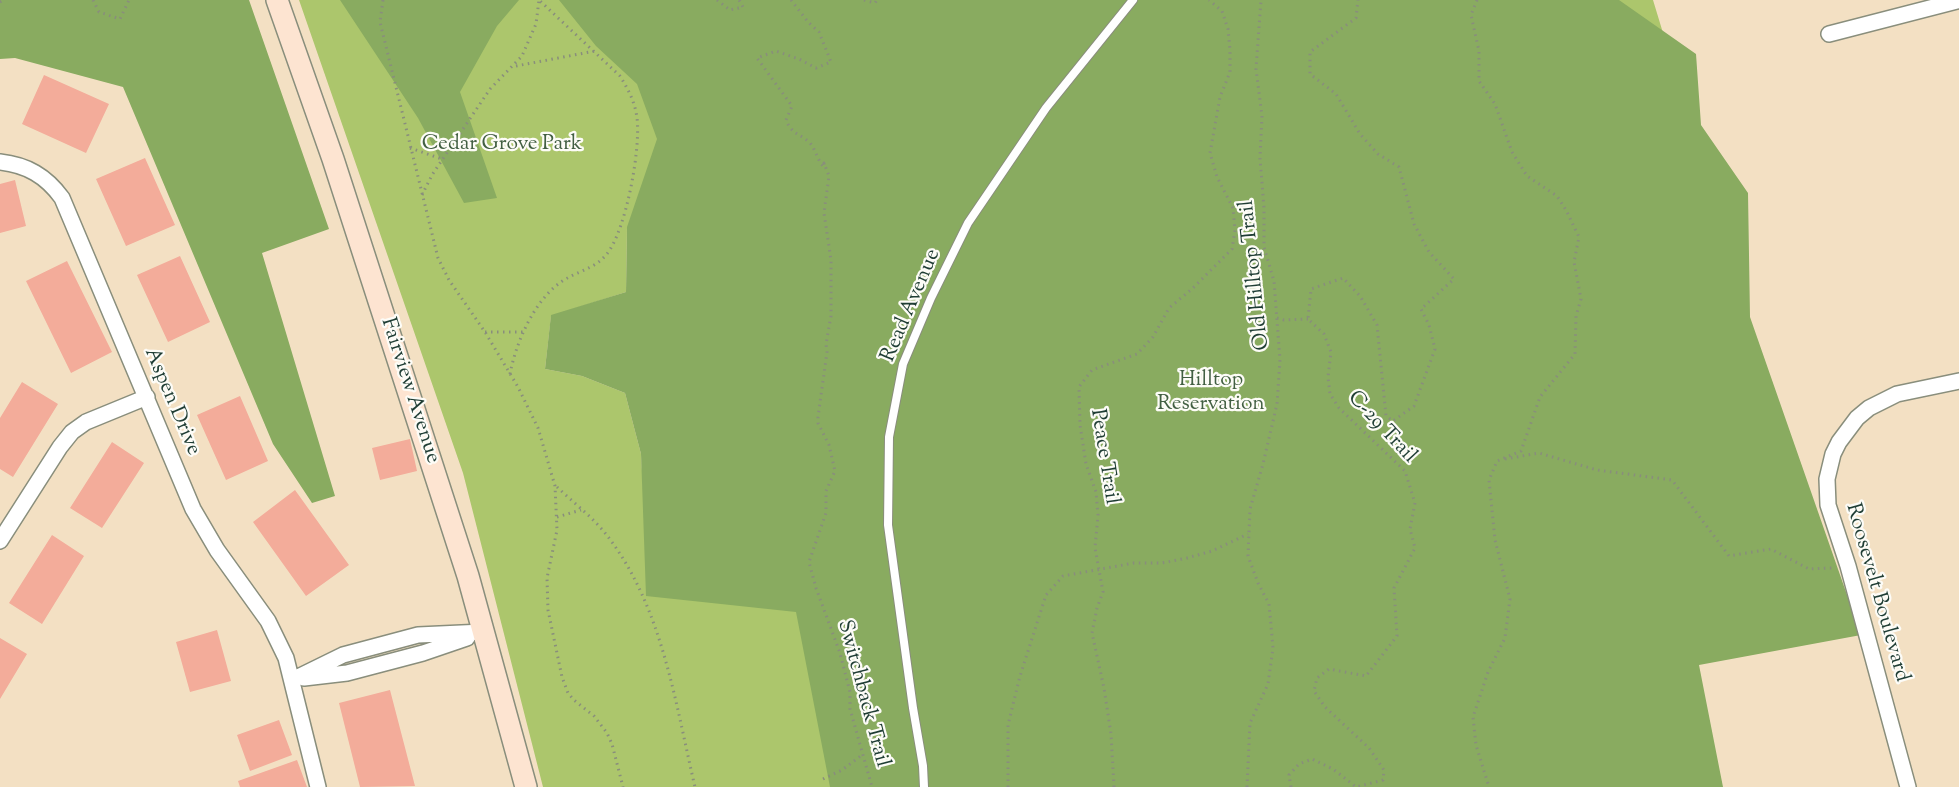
<!DOCTYPE html>
<html>
<head>
<meta charset="utf-8">
<style>
  body { margin:0 }
  canvas { display:block; background:#f3e0c3 }
</style>
</head>
<body>
<canvas width="1959" height="787"></canvas>
<script>
const g = document.querySelector('canvas').getContext('2d');
g.lineJoin = 'round';
function fillPath(path, color) {
  g.fillStyle = color;
  g.fill(path, 'evenodd');
}
function strokePath(path, color, width, dash) {
  g.strokeStyle = color;
  g.lineWidth = width;
  g.lineCap = dash ? 'butt' : 'round';
  g.setLineDash(dash || []);
  g.stroke(path);
}
function drawText(font, color, halo, rows, align = 'center') {
  g.font = font + ' "Sorts Mill Goudy",serif';
  g.lineWidth = 4.5;
  g.setLineDash([]);
  g.textBaseline = 'middle';
  g.strokeStyle = halo;
  g.fillStyle = color;
  for (const [text, x, y, turn = 0] of rows) {
    g.save();
    g.translate(x, y);
    g.rotate((+turn || 0) * Math.PI / 180);
    g.textAlign = isNaN(turn) ? turn : align;
    if (halo) g.strokeText(text, 0, 0);
    g.fillText(text, 0, 0);
    g.restore();
  }
}
fillPath(new Path2D(`
  M299 0H1653L1840 616 1689 662 1715 787H543L463 473ZM627 227 796 611 644 506 641 454 625 393 582 376 545 369 551 316 626 292Z`), '#acc66c');
fillPath(new Path2D(`
  M0 0H249L329 229 262 253 335 496 312 503 273 444 123 87 15 58 0 59Z
  M340 0H519L497 26 460 92 497 198 464 203 418 118Z
  M559 0H1619L1696 54 1701 125 1748 193 1750 317 1861 635 1699 665 1723 787H830L796 612 646 596 641 454 625 393 582 376 545 369 551 315 626 292 627 227 657 139 637 84 596 46Z`), '#89ab60');
fillPath(new Path2D(`
  M44 75 109 104 86 153 22 124Z
  M145 158 175 225 126 246 96 179Z
  M15 180 26 226 0 233V184Z
  M180 256 210 322 168 342 137 275Z
  M67 261 112 352 71 373 26 281Z
  M22 382 58 404 13 477 0 469V418Z
  M240 396 268 461 226 480 197 415Z
  M410 439 417 471 380 480 372 448Z
  M112 442 144 463 102 528 70 508Z
  M295 490 349 565 306 596 253 522Z
  M52 535 84 556 42 624 9 603Z
  M217 630 231 681 190 692 176 642Z
  M0 638 27 654 0 699Z
  M390 690 415 786 360 787 339 703Z
  M279 720 292 755 250 771 237 735Z
  M297 760 307 787H240L238 781Z`), '#f3ac9a');
const lane = new Path2D(`
  M924 787 923 766 913 708 888 525 889 437 903 364 931 298 968 223 1046 108 1133 0`);
const street = new Path2D(`
  M1829 34 1957 1
  M0 162C27 165 46 176 62 198L193 509 217 550 268 621 286 658 318 787
  M0 541 60 447 72 432 86 422 147 397
  M304 678 347 673 423 653 467 638
  M292 680 343 655 418 635 483 632
  M1908 787 1848 566 1828 505 1827 479 1833 454 1839 442 1857 418 1869 408 1897 394 1959 381`);
const secondary = new Path2D(`
  M277 0 333 159 468 576 526 787`);
strokePath(lane, '#898e7c', 10);
strokePath(street, '#898e7c', 18);
strokePath(secondary, '#898e7c', 24);
strokePath(new Path2D(`
  M93 0 99 12 120 19 129 0
  M383 0 380 22 438 258 449 280 485 332 518 387 538 428 555 486 557 530 547 578 548 610 562 677 568 693 574 700 594 716 607 733 612 744 623 787
  M717 0 730 10 743 7 739 0
  M791 0 808 22 819 32 831 62 816 68 799 59 776 51 757 58 792 106 786 120C792 135 800 133 810 143 816 150 817 160 824 167V163L829 176 824 213 831 260V316L826 344 827 352 818 417V423L829 445 835 471 826 491V513L809 562 816 588 840 653 850 692V709L872 787
  M864 0 875 3 877 0
  M1477 0 1471 15 1479 51V81L1495 104 1512 152 1527 176 1557 196 1566 210 1579 237 1574 262 1581 299 1576 316 1575 354 1540 397 1521 451 1497 461 1489 480 1495 540 1510 599 1505 638 1488 672 1473 717 1476 745 1489 787
  M0 2 4 0
  M516 66 595 51
  M410 148 442 159
  M422 195 432 175 490 89 522 56 536 24 539 0
  M1277 318 1284 320 1308 319
  M485 332H524
  M510 374C516 342 535 298 564 280 578 271 594 269 606 255 626 232 641 148 637 118 635 102 628 89 620 76L539 0
  M1505 459 1539 453 1597 470 1672 480 1729 556 1771 549 1809 569 1832 568
  M557 487C574 503 595 519 609 538 663 610 675 702 695 787
  M557 517 581 510
  M823 779 842 770 862 755
  M1008 787V725L1020 676 1046 595 1063 576 1134 563H1162L1187 558 1212 551 1248 534
  M1114 787 1111 734 1104 688 1092 633 1097 608 1103 592 1095 548 1098 515 1096 492 1086 464 1080 425 1079 387 1092 370 1137 354 1153 337 1169 308 1193 288 1232 249 1235 230 1233 208 1217 177 1210 153 1220 97 1230 72V50L1228 29 1222 11 1209 0
  M1247 787 1250 723 1268 684 1273 648 1269 604 1258 583 1248 556 1250 509 1263 464 1277 404 1280 360 1274 281 1264 247V208L1260 158 1262 116 1256 69 1261 0
  M1291 787 1289 775 1299 764 1312 759 1333 769 1356 787 1383 780 1384 770 1369 748 1325 707 1314 691 1317 678 1329 669 1366 676 1397 636 1394 588 1415 548 1410 529 1415 503 1405 471 1339 408 1330 394 1328 377 1331 352 1324 334 1308 319 1311 289 1343 278 1360 296 1377 325 1386 416 1393 421 1414 406 1435 349 1429 325 1421 309 1454 279 1429 252 1414 224 1399 167 1378 154 1360 134 1336 94 1310 74V52L1356 18 1358 0`), '#898e7c', 3, [1.5, 4.5]);
strokePath(lane, '#fff', 8);
strokePath(street, '#fff', 15);
strokePath(secondary, '#fde4d1', 21);
drawText('21px', '#425f42', '#fdfcf7', [
  ["Cedar Grove Park",502,145],
  ["Hilltop",1211,381],
  ["Reservation",1211,405]
]);
drawText('21px', '#1f3d34', '#fdfcf7', [
  ["Old Hilltop Trail",1256,275,-96],
  ["Read Avenue",912,306,-67],
  ["Fairview Avenue",409,391,72],
  ["Aspen Drive",171,402,67],
  ["C-29 Trail",1381,428,47],
  ["Peace Trail",1103,457,81],
  ["Roosevelt Boulevard",1876,593,74],
  ["Switchback Trail",862,694,75]
]);
</script>
</body>
</html>
